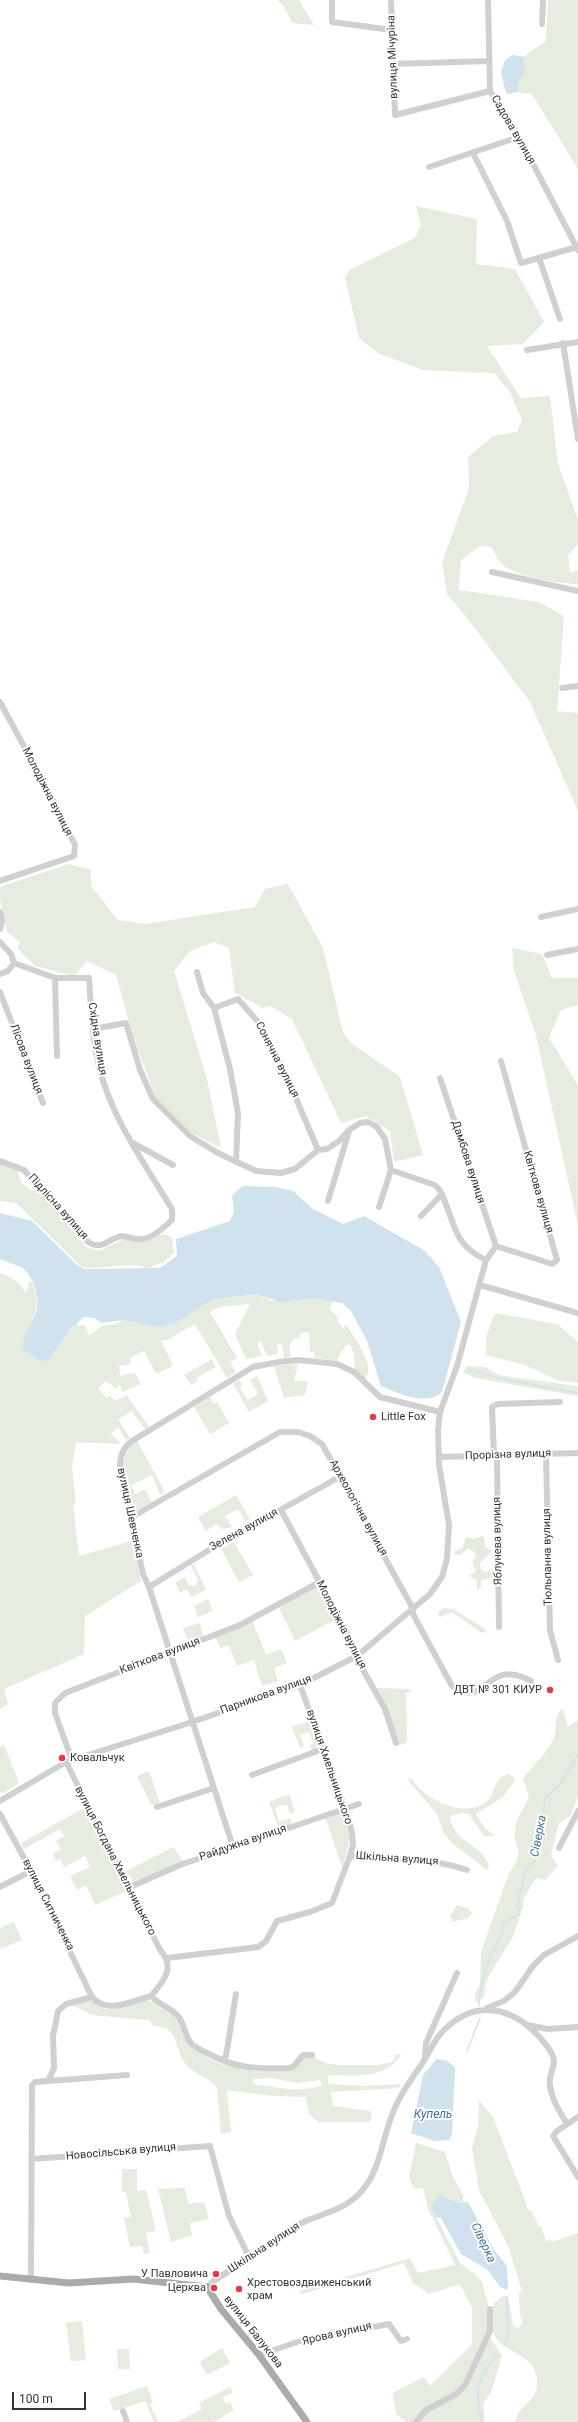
<!DOCTYPE html>
<html>
<head>
<meta charset="utf-8">
<style>
  body { margin:0 }
  #map { position:relative; width:578px; height:2422px; overflow:hidden; background:#fff; font-family:Roboto,sans-serif }
  canvas { display:block }
  .scale { position:absolute; left:12px; top:2392px; width:74px; height:18px; box-sizing:border-box; border:2px solid #333; border-top:0; padding-left:5px; font-size:12px; line-height:14px; white-space:nowrap; color:#333; -webkit-text-stroke:3px #fff; paint-order:stroke }
</style>
</head>
<body>
<div id="map">
<canvas width="578" height="2422"></canvas>
<div class="scale">100 m</div>
</div>
<script>
const g = document.querySelector('canvas').getContext('2d');
g.lineJoin = 'round';
function fillPath(path, color) {
  g.fillStyle = color;
  g.fill(path, 'evenodd');
}
function strokePath(path, color, width, dash) {
  g.strokeStyle = color;
  g.lineWidth = width;
  g.lineCap = dash ? 'butt' : 'round';
  g.setLineDash(dash || []);
  g.stroke(path);
}
function drawText(font, color, halo, rows, align = 'center') {
  g.font = font + ' Roboto,sans-serif';
  g.lineWidth = 4;
  g.setLineDash([]);
  g.textBaseline = 'middle';
  g.strokeStyle = halo;
  g.fillStyle = color;
  for (const [text, x, y, turn = 0] of rows) {
    g.save();
    g.translate(x, y);
    g.rotate((+turn || 0) * Math.PI / 180);
    g.textAlign = isNaN(turn) ? turn : align;
    if (halo) g.strokeText(text, 0, 0);
    g.fillText(text, 0, 0);
    g.restore();
  }
}
fillPath(new Path2D(`
  M277 0H299L314 25 292 23 283 5Z
  M548 0H578V169L532 94 517 92 507 94C501 82 502 72 505 60L513 55 523 57 546 41Z
  M416 206 477 219 476 264 515 269 544 322 523 344 487 346 521 398 550 396 558 464 578 520V544L568 555 570 572 578 571V584C561 584 512 576 501 563 497 559 494 552 491 547L480 546 461 560 459 590 539 602 564 616 557 711 578 713V811L530 702 468 619 447 594 442 563 469 488 468 457 493 436 517 432 522 420 510 392 494 373 423 370 378 353 359 338 345 277 351 269 415 238 421 225Z
  M69 864 91 870V886L118 920 145 924 255 907 265 889 288 884 323 948 343 1032 351 1043 400 1077 423 1155 394 1162 390 1131 366 1116 341 1123 292 1019 270 1006 263 1008 235 993 229 948 214 942 190 951 174 971 207 1079 221 1148 191 1133 156 1098 134 1040 116 975 87 961 74 976 35 966 17 948 20 942 7 932 0 899V887Z
  M512 948 542 954 552 978H578V1005L561 1010 549 1038 578 1085V1226L536 1035 514 971Z
  M0 1163 18 1171 21 1182 30 1190H39L86 1247 99 1251 124 1239 166 1234 172 1238 174 1253 164 1262 147 1268 135 1265 88 1268 81 1266 16 1203 0 1201Z
  M0 1273C13 1278 20 1281 26 1294L29 1282 32 1281C39 1302 38 1308 29 1327L48 1360 76 1322 79 1326 85 1325 89 1336 102 1326 115 1324 124 1320 151 1326 214 1299 257 1294 272 1301 315 1298 332 1301 330 1309 338 1318 337 1321 343 1328 347 1325C353 1336 377 1367 365 1379L355 1371 354 1354 350 1344 344 1346 345 1349 342 1350 337 1361 315 1358 314 1352H310L309 1332 300 1333V1338H295L289 1345 291 1357 284 1358 282 1344H277L278 1354 267 1356 261 1341 257 1344 262 1356 246 1359 235 1334 250 1304 219 1307 210 1312 237 1358 230 1362 236 1372 227 1378 195 1324 167 1340H161L173 1366 156 1374 144 1351 130 1358 131 1364 119 1366 120 1376 135 1373 141 1384 122 1392 120 1385H118L117 1389 106 1381 98 1389 107 1398 110 1395 115 1401 127 1395 149 1427 145 1429 131 1411 118 1420 130 1438 126 1440 118 1427 111 1434 121 1443 119 1444 76 1442 72 1466 76 1503 73 1504 79 1556 132 1541 141 1581 85 1616 84 1654 4 1689 8 1704 0 1709Z
  M495 1313 557 1324 578 1342V1383L559 1381 525 1365 486 1355V1337Z
  M212 1359 216 1367 196 1378 198 1381 191 1385 184 1375Z
  M298 1364 294 1381H308L305 1395 284 1398 274 1366Z
  M467 1366 485 1367 498 1375 576 1386 578 1387V1396L475 1378 463 1372Z
  M257 1376 268 1401 249 1412 233 1384 239 1380 243 1386 240 1388 248 1400 258 1394 250 1380Z
  M210 1397 214 1404 217 1402 229 1423 210 1434 194 1407Z
  M137 1441 165 1492 160 1495 152 1475 131 1485 135 1494 145 1489 152 1502 135 1511 130 1509C125 1486 114 1457 137 1441Z
  M236 1495 250 1519 246 1522 238 1509 225 1516 232 1527 223 1529 216 1524 206 1531 198 1517Z
  M482 1536 485 1539V1546L492 1551 480 1563V1568L485 1572 493 1569 494 1577 481 1580V1586L477 1590V1580L469 1576 476 1571 472 1561 475 1558 476 1554 469 1548 460 1555 454 1554 455 1551 462 1549 466 1537 474 1539Z
  M234 1542 253 1575 239 1582 221 1549Z
  M194 1564 206 1590 191 1597 187 1589 180 1593 175 1582 185 1577 189 1585 195 1586 198 1581 191 1566Z
  M318 1586 336 1619 295 1641 279 1608Z
  M208 1599 213 1611 198 1617 194 1606Z
  M443 1608 453 1609 484 1628 486 1632 482 1633 452 1612 440 1617 438 1613Z
  M253 1622 266 1655 281 1649 287 1663 274 1668 278 1681 262 1686 254 1660 237 1666 229 1645 220 1648 215 1637Z
  M200 1623 204 1638 189 1644 183 1628Z
  M376 1688 410 1689 411 1692 406 1693 407 1742 398 1746 386 1708Z
  M563 1709 568 1727 578 1720V1797L570 1816 559 1823 551 1855 558 1866 545 1880 536 1878 523 1900V1907L512 1939 493 1969 486 1982 484 1997 475 2003V1994L480 1984 481 1952 509 1873C527 1848 513 1852 515 1828 516 1817 526 1807 529 1796L523 1779C532 1765 547 1754 554 1738 557 1729 553 1714 563 1709Z
  M310 1721 319 1746 312 1751 310 1745 313 1743 309 1732 300 1735 304 1746 300 1748 292 1727Z
  M4 1745 19 1783 3 1793 0 1792V1747Z
  M149 1771 160 1803 152 1806 137 1776Z
  M508 1774 514 1777 515 1780 503 1797 476 1814 485 1828 495 1836H484L469 1814 462 1813 450 1816C453 1845 483 1842 489 1867L487 1870 452 1843 444 1833 437 1814 407 1779H412C426 1800 463 1819 486 1802 497 1793 491 1780 508 1774Z
  M289 1794 295 1812 290 1814 287 1805H280L275 1809 279 1822 290 1818 292 1824 279 1829 269 1802Z
  M84 1808 127 1888 126 1891 95 1905 86 1885 77 1890 70 1876 90 1867 85 1856 64 1867 60 1859 56 1861 53 1854 61 1849 56 1841 64 1836 60 1829 24 1849 21 1843Z
  M343 1811C355 1825 348 1852 342 1867L325 1817Z
  M173 1847 183 1861 134 1882 126 1871Z
  M457 1905 468 1908 472 1913 468 1918 452 1922 450 1916Z
  M14 1922 22 1940 0 1949V1928Z
  M90 2000 102 2008 112 2010 144 2000 149 2001 174 2016 185 2033 208 2058 223 2065 290 2069 302 2058 313 2057 328 2064 341 2065H379L392 2062 397 2054 401 2055C386 2079 353 2076 328 2075V2084L364 2086 401 2084 399 2088 331 2092 333 2106 370 2111 372 2117 370 2122H318L309 2114 306 2097 273 2096 227 2090 231 2132 221 2134 217 2088C209 2077 193 2074 185 2063 173 2047 180 2027 154 2026L149 2020 92 2015 70 2004ZM271 2078 297 2083 320 2080 322 2085C300 2094 276 2087 253 2084V2079Z
  M479 2100 493 2117 529 2211 531 2210 539 2227 541 2226 546 2241 551 2240 552 2242 578 2233V2422H515C517 2407 536 2402 537 2386 541 2341 479 2364 494 2303L503 2296H508L513 2325 518 2329 523 2323 520 2315 519 2293 522 2291 509 2248 479 2190 472 2149 478 2126Z
  M416 2143 445 2152 452 2175 464 2197 459 2203 438 2195 431 2207 460 2263 476 2275 482 2282 488 2304V2335L502 2355 492 2390 483 2405 485 2422H406L396 2414 393 2393 424 2377 430 2386 472 2344V2308L460 2284 429 2294 413 2283 404 2263 302 2294 299 2291 410 2258 418 2273 455 2265 428 2209 423 2188 414 2189 409 2177Z
  M122 2169H137V2191L146 2190 156 2231 146 2233 150 2253 144 2254 142 2246 130 2247 124 2218 131 2217 126 2192H122Z
  M185 2188 188 2204 204 2202 209 2219 190 2223 192 2235 171 2242 158 2189Z
  M82 2321 86 2360 71 2361 66 2323Z
  M222 2348 230 2363 207 2375 200 2362Z
  M117 2349H129L130 2369H118Z
  M147 2386 153 2403 150 2404 158 2422H154L145 2401 114 2411 109 2399Z
  M230 2387 233 2392 223 2398 226 2404 230 2402 234 2410 214 2422H177L202 2409 199 2403Z`), '#e6ecdf');
fillPath(new Path2D(`
  M513 55 523 57 525 71 519 80 517 92 507 94 501 73 505 60Z
  M243 1186 275 1187 293 1191 313 1209 343 1224 364 1216 425 1251 439 1267 461 1322 442 1392C427 1406 399 1394 381 1386L367 1341 351 1311 342 1303 315 1298 279 1302 257 1294 214 1299 174 1323 164 1326H151L124 1320 102 1323 94 1318 84 1317 71 1328 48 1361 39 1360 23 1350C22 1336 31 1325 36 1312 41 1299 33 1274 21 1267 14 1264 7 1262 0 1259V1213L32 1221 77 1265 85 1269 160 1268 177 1256 176 1239 230 1221 234 1212 232 1195Z
  M437 2059 447 2061 455 2067 452 2134 449 2140 435 2141 411 2133 423 2075Z
  M438 2195 459 2203 468 2202 494 2250 507 2266 508 2290 500 2287 488 2270 461 2254 441 2218 436 2217 431 2207Z`), '#cfe2ee');
strokePath(new Path2D(`
  M468 1369 497 1378 578 1393
  M479 2005C479 1987 487 1965 495 1948 499 1939 505 1932 504 1922L520 1914 517 1906 526 1871 535 1861 546 1797 559 1786 578 1755
  M467 2051 480 2018
  M461 2197 463 2204
  M505 2345 508 2337 507 2298
  M482 2422C475 2390 475 2382 496 2355`), '#cfe2ee', 1.5);
strokePath(new Path2D(`
  M332 0V22L392 30
  M391 0 395 115 490 91
  M488 0 490 91 519 137 578 250
  M542 24 543 0
  M392 64 489 61
  M473 153 507 221 521 263 577 247
  M429 167 519 137
  M539 258 560 319
  M563 343 578 439
  M527 350 578 342
  M492 572 578 591
  M562 688 578 686
  M0 702 55 804 75 845 74 856 0 881
  M0 912 2 921 0 929
  M541 917 578 909
  M0 942 11 954 14 963
  M547 955 578 949
  M197 972 203 993 214 1008 230 1069 238 1113 236 1162
  M0 974 8 971 14 963
  M55 978 57 1056
  M0 992 43 1103
  M214 1008 238 999 260 1024 284 1070 318 1150
  M440 1078 496 1246
  M133 1143 173 1165
  M0 1161 24 1170 88 1242C103 1251 108 1238 122 1236 127 1236 133 1239 137 1239 150 1241 163 1228 172 1220V1209C145 1164 111 1118 99 1066 92 1038 91 1007 89 978H55L14 963
  M328 1201 349 1131
  M379 1207 391 1170
  M421 1216 442 1194
  M496 1246 552 1264 557 1260 501 1061
  M486 1260 496 1246
  M480 1285 578 1313
  M546 1454 550 1630 558 1660
  M494 1455 492 1407 498 1404 560 1402
  M497 1455 499 1627
  M439 1457 578 1453
  M281 1510 356 1650 358 1661 385 1709 396 1743
  M130 1518 280 1432H298L310 1436 322 1444 411 1605 414 1616 452 1686C488 1711 484 1656 531 1681
  M149 1587 214 1547 341 1476
  M72 1760 55 1713V1703L65 1693 240 1625 320 1582
  M252 1775 323 1749
  M0 1801 66 1762 186 1724 300 1685 357 1656 430 1594 442 1577 447 1559 449 1525 439 1465 438 1430 440 1412 457 1366 486 1260C450 1243 456 1220 439 1189L435 1185 391 1170 385 1139 377 1127 368 1122 360 1123 349 1130 339 1141 327 1149 318 1150 295 1169 281 1173 256 1171 216 1152 190 1136 153 1099 140 1070 126 1023 93 1029
  M157 1807 214 1788
  M0 1814 31 1871 92 1997C107 2015 132 2001 151 1996 164 1981 176 1967 160 1950L66 1762
  M233 1847 149 1587 143 1574 121 1475C119 1461 120 1450 132 1441L253 1367 279 1362 298 1360 337 1364 354 1372 380 1397 440 1412
  M559 1848 578 1811
  M350 1856C390 1860 429 1857 467 1870
  M0 1887 31 1871
  M130 1887 180 1865 359 1804
  M167 1958 258 1947 266 1941 277 1921 310 1912 332 1903 350 1856 353 1845 352 1832 345 1808 300 1685
  M151 1996C158 2004 168 2007 176 2014 185 2022 184 2035 191 2043 195 2048 202 2050 207 2053 236 2069 258 2069 290 2068L294 2066 303 2055H312
  M487 2008 504 2001 515 1992 533 1966 544 1955 578 1936
  M527 2025 548 2029 578 2027
  M425 2057 426 2043 457 1973
  M223 2060 226 2056 236 1994
  M49 2079 54 2068 53 2036 58 2011 66 2004 92 1997
  M578 2117 557 2131 553 2136 578 2177
  M32 2159 210 2146 229 2216 250 2259
  M31 2280 32 2085 35 2082 127 2075
  M207 2287C219 2274 236 2269 250 2259 267 2248 280 2233 299 2224 320 2214 343 2211 360 2193 381 2171 382 2137 394 2110 401 2093 412 2078 422 2064 429 2053 434 2040 443 2031 480 1993 522 2011 549 2049 561 2066 547 2070 550 2086 552 2100 560 2112 567 2124
  M259 2355 303 2340 389 2324 401 2341 407 2339
  M123 2411 127 2422
  M416 2422 426 2410 455 2395 465 2385 490 2331V2309`), '#d0d0d0', 6);
strokePath(new Path2D(`
  M0 2276 69 2283 133 2279 207 2287 221 2309 259 2355 307 2422`), '#ababab', 7);
for (const [x, y, r, color] of [
  [373,1417,4,"#e63946"],
  [550,1690,4,"#e63946"],
  [62,1758,4,"#e63946"],
  [216,2274,4,"#e63946"],
  [214,2288,4,"#e63946"],
  [239,2289,4,"#e63946"]
]) {
  const dot = new Path2D();
  dot.arc(x, y, r, 0, 2 * Math.PI);
  g.fillStyle = color;
  g.fill(dot);
  strokePath(dot, '#fff', 1.5);
}
drawText('11px', '#333', '#fff', [
  ["вулиця Мічуріна",393,57,-92],
  ["Садова вулиця",513,130,60],
  ["Молодіжна вулиця",47,792,63],
  ["Східна вулиця",97,1039,81],
  ["Лісова вулиця",26,1059,69],
  ["Сонячна вулиця",277,1060,63],
  ["Дамбова вулиця",468,1162,72],
  ["Квіткова вулиця",538,1192,74],
  ["Підлісна вулиця",58,1207,48],
  ["Прорізна вулиця",508,1455,-2],
  ["Археологічна вулиця",358,1508,61],
  ["вулиця Шевченка",130,1513,78],
  ["Зелена вулиця",244,1530,-29],
  ["Яблунева вулиця",498,1541,-91],
  ["Тюльпанна вулиця",548,1557,-91],
  ["Молодіжна вулиця",341,1625,63],
  ["Квіткова вулиця",160,1656,-21],
  ["Парникова вулиця",266,1695,-20],
  ["вулиця Хмельницького",329,1767,71],
  ["Райдужна вулиця",243,1843,-19],
  ["Шкільна вулиця",397,1859,4],
  ["вулиця Богдана Хмельницького",115,1861,63],
  ["вулиця Ситниченка",48,1905,63],
  ["Новосільська вулиця",121,2152,-5],
  ["Шкільна вулиця",264,2248,-33],
  ["вулиця Балукова",253,2332,52],
  ["Ярова вулиця",337,2334,-13]
]);
drawText('11px', '#333', '#fff', [
  ["Little Fox",381,1417],
  ["ДВТ № 301 КИУР",542,1690,"right"],
  ["Ковальчук",70,1758],
  ["У Павловича",208,2274,"right"],
  ["Хрестовоздвиженський",247,2283],
  ["храм",247,2296],
  ["Церква",206,2288,"right"]
], 'left');
drawText('italic 12px', '#3f7597', '#fff', [
  ["Сіверка",539,1836,-79],
  ["Купель",433,2115],
  ["Сіверка",483,2243,65]
]);
</script>
</body>
</html>
